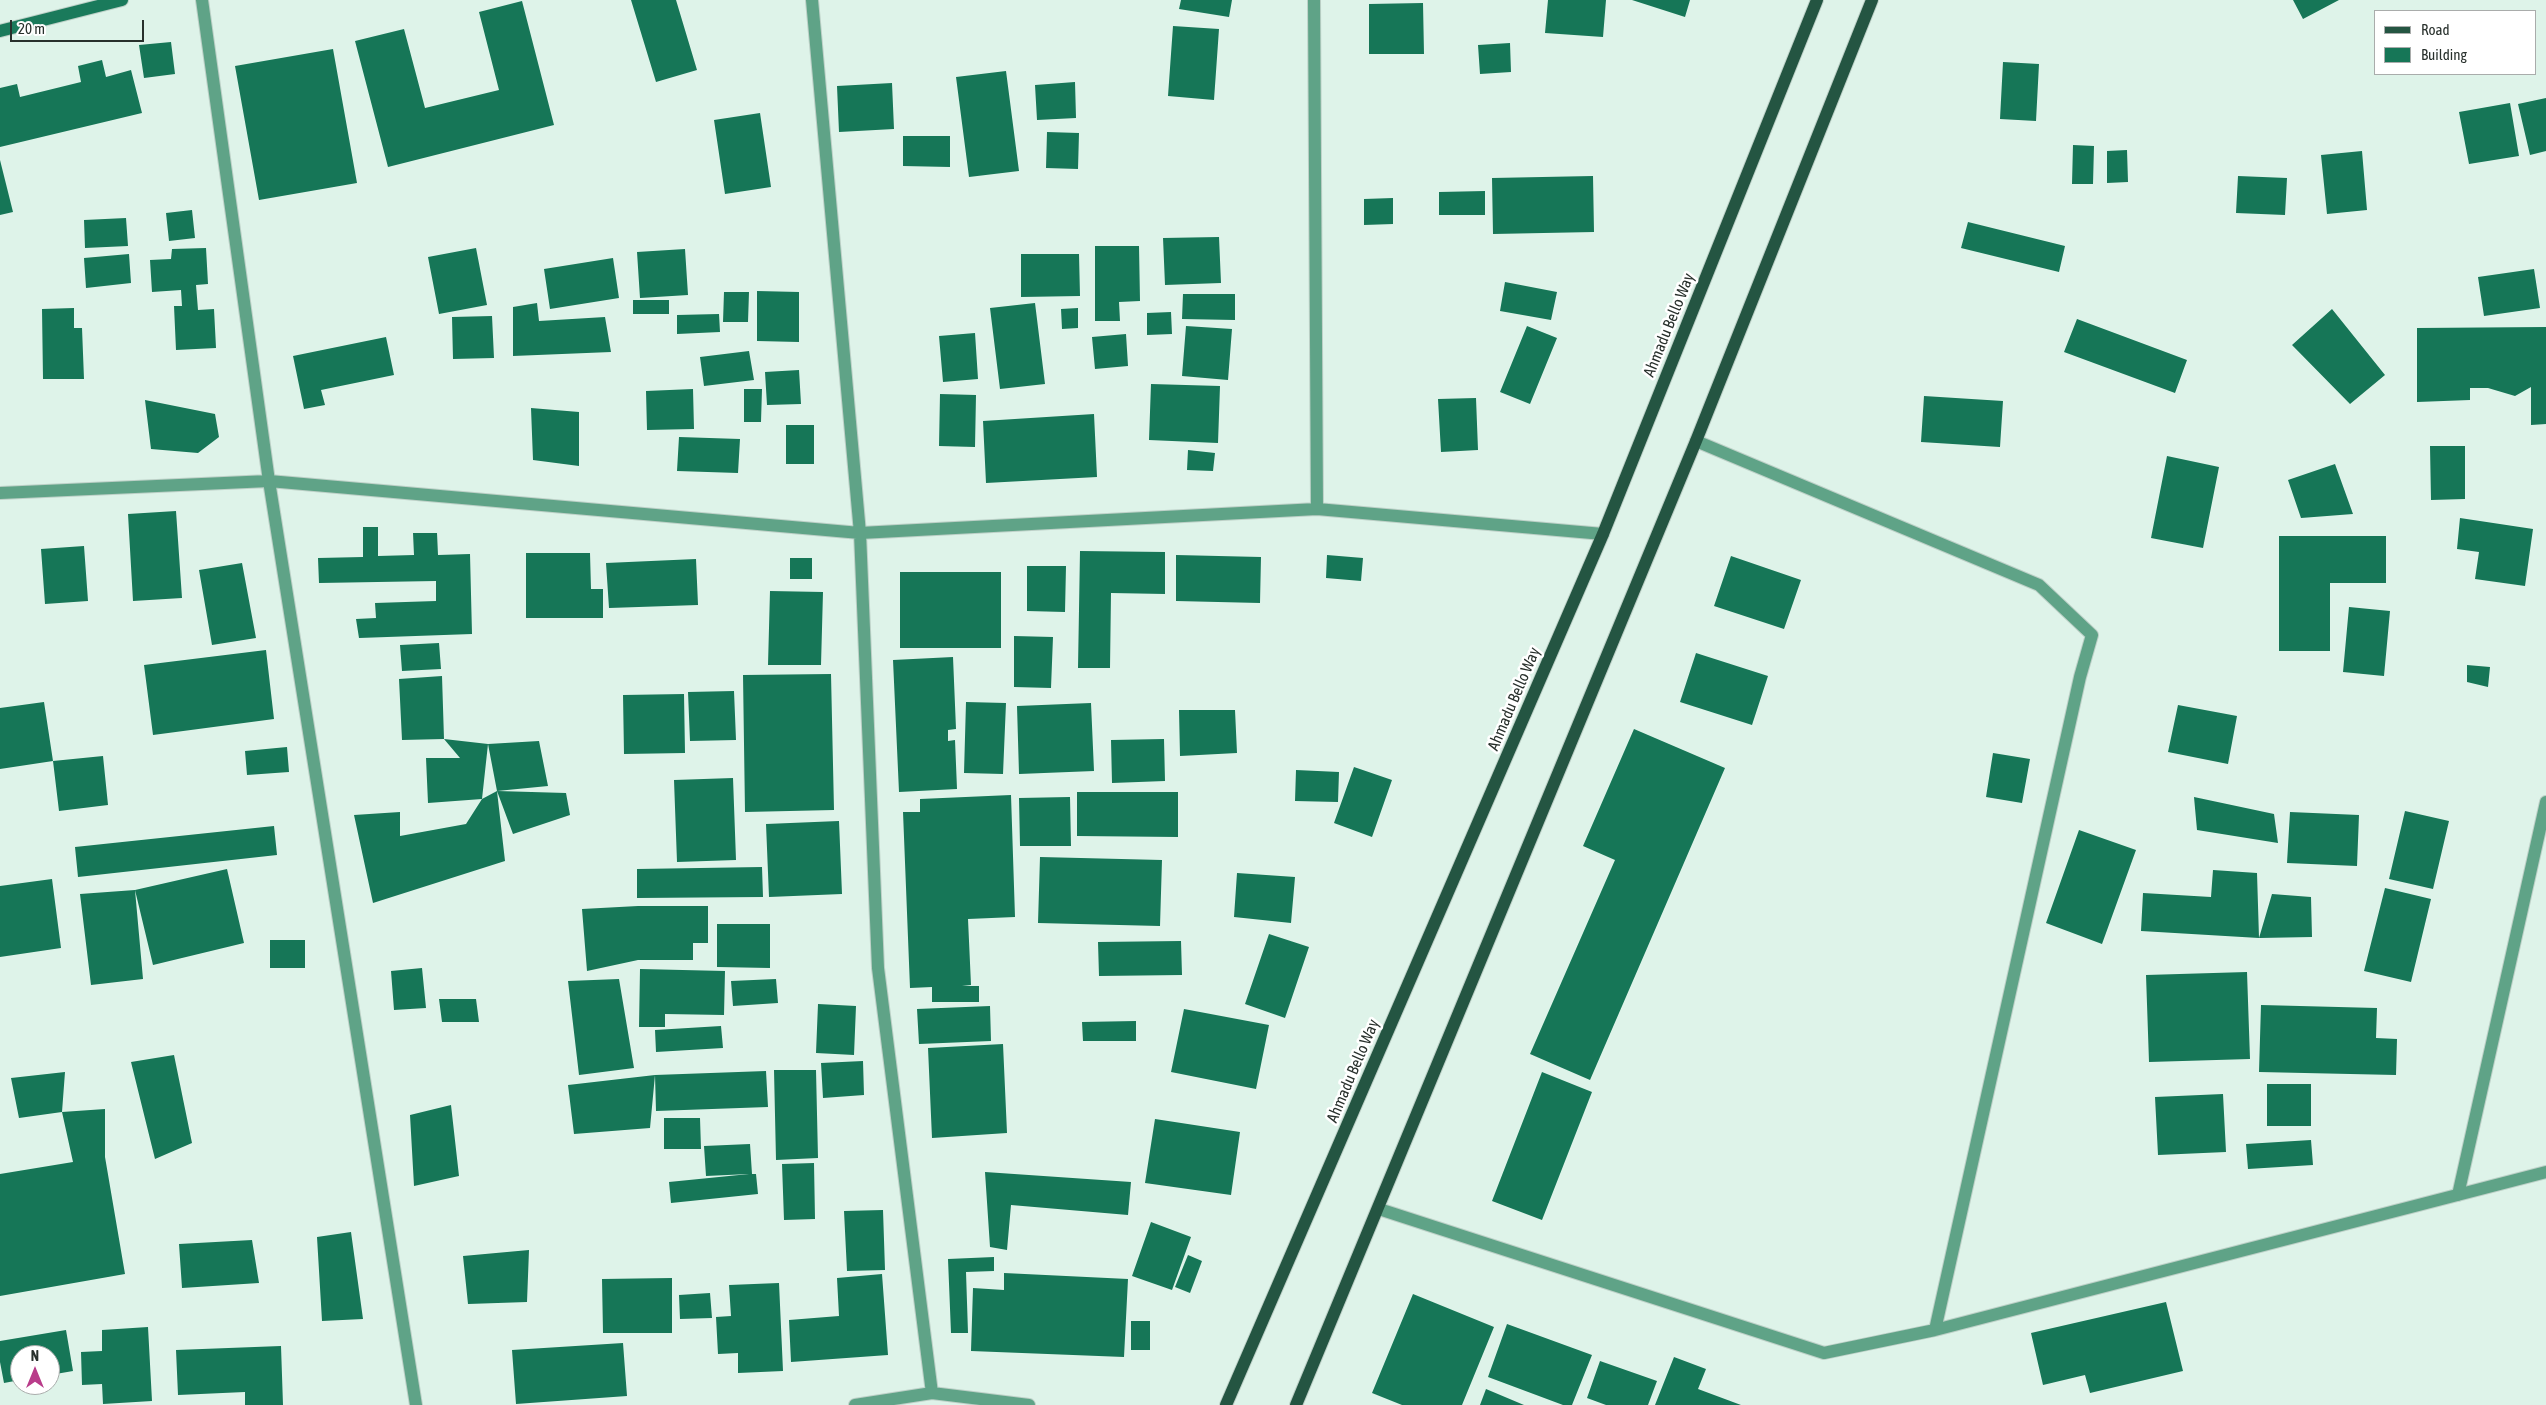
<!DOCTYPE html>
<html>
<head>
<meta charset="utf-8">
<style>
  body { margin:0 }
  #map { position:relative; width:2546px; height:1405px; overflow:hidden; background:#def3e9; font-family:"Asap Condensed",sans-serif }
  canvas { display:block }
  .legend { position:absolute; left:2374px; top:10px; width:162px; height:65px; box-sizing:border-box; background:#fff; border:1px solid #a9acab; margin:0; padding:6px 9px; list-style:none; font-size:15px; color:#28302c }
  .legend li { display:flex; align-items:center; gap:10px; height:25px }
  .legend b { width:25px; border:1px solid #a9acab }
  .north { position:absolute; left:10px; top:1345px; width:50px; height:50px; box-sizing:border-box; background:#fff; border:1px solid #a9acab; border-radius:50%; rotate:0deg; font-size:14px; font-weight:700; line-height:20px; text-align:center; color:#28302c }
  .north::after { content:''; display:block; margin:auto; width:18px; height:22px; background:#b93c8a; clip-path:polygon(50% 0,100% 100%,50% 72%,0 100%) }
  .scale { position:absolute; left:10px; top:20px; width:134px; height:22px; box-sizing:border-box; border:2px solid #28302c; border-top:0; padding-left:6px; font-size:15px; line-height:18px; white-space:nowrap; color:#28302c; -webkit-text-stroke:4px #fff; paint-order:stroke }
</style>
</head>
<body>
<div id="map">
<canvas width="2546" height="1405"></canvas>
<ul class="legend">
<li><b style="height:6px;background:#245542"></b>Road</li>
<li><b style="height:14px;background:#167657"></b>Building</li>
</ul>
<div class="north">N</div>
<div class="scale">20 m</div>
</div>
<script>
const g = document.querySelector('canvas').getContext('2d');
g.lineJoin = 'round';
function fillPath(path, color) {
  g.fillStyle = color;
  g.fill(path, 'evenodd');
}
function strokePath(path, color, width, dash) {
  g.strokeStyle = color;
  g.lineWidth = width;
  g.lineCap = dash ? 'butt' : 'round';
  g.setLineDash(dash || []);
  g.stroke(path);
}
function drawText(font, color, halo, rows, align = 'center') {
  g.font = font + ' "Asap Condensed",sans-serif';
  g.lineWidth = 5;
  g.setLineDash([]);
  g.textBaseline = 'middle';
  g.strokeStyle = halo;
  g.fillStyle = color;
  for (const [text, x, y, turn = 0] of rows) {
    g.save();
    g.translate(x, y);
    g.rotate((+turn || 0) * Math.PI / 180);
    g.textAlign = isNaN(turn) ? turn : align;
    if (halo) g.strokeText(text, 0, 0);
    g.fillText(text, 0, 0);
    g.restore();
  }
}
fillPath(new Path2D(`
  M631 0H676L697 70 656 82Z
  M1181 0H1232L1229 17 1179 9Z
  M1548 0H1606L1603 37 1545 33Z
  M1632 0H1690L1685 17Z
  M2293 0H2339L2303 19Z
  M522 1 554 125 388 167 355 41 404 29 425 108 499 90 479 12Z
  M1423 3 1424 54H1369V4Z
  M1173 26 1219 29 1214 100 1168 96Z
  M171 42 175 74 144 78 139 45Z
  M1510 43 1511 72 1480 74 1478 45Z
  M333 49 357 183 259 200 235 66Z
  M102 60 106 77 131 70 142 113 0 147V88L17 84 20 97 81 82 78 66Z
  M2003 62 2039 64 2036 121 2000 119Z
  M1006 71 1019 171 969 177 956 77Z
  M1075 82 1076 118 1037 120 1035 85Z
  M892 83 894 129 839 132 837 86Z
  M2546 98V151L2530 155 2518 104Z
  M2510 103 2519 156 2469 164 2459 112Z
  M760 113 771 187 725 194 714 120Z
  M1047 132 1079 133 1078 169 1046 168Z
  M903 136H950V167L903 166Z
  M2073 145 2094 146 2093 184H2072Z
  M2127 150 2128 182 2107 183V151Z
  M2362 151 2367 210 2327 214 2321 155Z
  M0 160 13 212 0 215Z
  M1593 176 1594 232 1493 234 1492 178Z
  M2238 176 2287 178 2285 215 2236 213Z
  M1485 191V215H1439V192Z
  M1393 198V224L1364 225V199Z
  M192 210 195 238 169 241 166 213Z
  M126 218 128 246 85 248 84 220Z
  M1968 222 2065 246 2059 272 1961 248Z
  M1219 237 1221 283 1165 285 1163 238Z
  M1095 246H1139L1140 301 1119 302 1120 321H1095Z
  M206 248 208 284 196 285 198 310 214 309 216 348 176 350 174 306H182L181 290 152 292 150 260 171 259 172 249Z
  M476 248 487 305 439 314 428 257Z
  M685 249 688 295 640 298 637 252Z
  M129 254 131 283 86 288 84 258Z
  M1021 254H1079L1080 296 1021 297Z
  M613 258 619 298 550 309 544 269Z
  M2534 269 2540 308 2484 316 2478 277Z
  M1505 282 1557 292 1551 320 1500 311Z
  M757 291 799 292V342L757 341Z
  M724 292H749L748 322H723Z
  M1183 294H1235V320L1182 319Z
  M633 300H669V314H633Z
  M537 303 539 321 605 317 611 352 513 356V307Z
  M1035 303 1045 384 1000 389 990 308Z
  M74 308V328H82L84 379H43L42 309Z
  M1078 308V328L1062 329 1061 309Z
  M2332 309 2385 375 2350 404 2292 345Z
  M1171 312 1172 334 1147 335V313Z
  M719 314 720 332 677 334V315Z
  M492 316 494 358 453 359 452 317Z
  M2077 319 2187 360 2175 393 2064 352Z
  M1186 326 1232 329 1228 380 1182 376Z
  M1527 326 1557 338 1530 404 1500 392Z
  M2546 327V424L2531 425V387L2515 396 2488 388H2470V400L2417 402V328Z
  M975 333 978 379 943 382 939 336Z
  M1126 334 1128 366 1095 369 1092 337Z
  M386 337 394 375 321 390 325 405 304 409 293 356Z
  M749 351 754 380 704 386 700 357Z
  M799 370 801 404 767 405 765 372Z
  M1151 384 1220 386 1218 443 1149 440Z
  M693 389 694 429 647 430 646 391Z
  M744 389H762L761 422H744Z
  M940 394 976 395 975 447 939 446Z
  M1924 396 2003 401 2000 447 1921 442Z
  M1476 398 1478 450 1441 452 1438 399Z
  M145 400 215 414 219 437 198 453 151 449Z
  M531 408 579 412V466L533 460Z
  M1094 414 1097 477 986 483 983 421Z
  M786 425H814V464H786Z
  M679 437 740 439 738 473 677 471Z
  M2430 446H2465V499L2431 500Z
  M1188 450 1215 453 1213 471 1187 470Z
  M2167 456 2219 467 2203 548 2151 538Z
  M2335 464 2353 514 2301 518 2288 480Z
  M176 511 182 598 133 601 128 514Z
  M2460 518 2533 529 2525 586 2475 579 2479 552 2457 549Z
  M363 527H378V556L414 555 413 533H437L438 555 470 554 472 634 359 638 356 619 376 618 375 603 436 601V581L319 583 318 558 363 557Z
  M2279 536H2386V583H2330V651H2279Z
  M84 546 88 601 45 604 41 549Z
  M1080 551 1165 552V594L1111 593 1110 668H1078Z
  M526 553H590L591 589H603V618H526Z
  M1176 555 1261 557 1260 603 1176 601Z
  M1327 555 1363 558 1361 581 1326 578Z
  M1731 556 1801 580 1784 629 1714 606Z
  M790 558H812V579H790Z
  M696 559 698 605 609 608 606 563Z
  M242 563 256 638 212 645 199 570Z
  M1027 566H1066L1065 612 1027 611Z
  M900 572H1001V648H900Z
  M770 591 823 592 821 665H768Z
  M2349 607 2390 611 2384 676 2343 672Z
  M1014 636 1053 637 1051 688 1014 687Z
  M439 643 441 669 402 671 400 645Z
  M266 650 274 719 153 735 144 665Z
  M1696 653 1768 676 1752 725 1680 702Z
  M953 657 956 729 948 730V741L955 740 957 789 899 792 893 660Z
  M2467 665 2490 667 2488 687 2467 682Z
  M831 674 834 810 745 812 743 675Z
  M442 676 444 739 402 740 399 679Z
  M734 691 736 740 690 741 688 692Z
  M684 694 685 753 624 754 623 695Z
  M44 702 53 761 0 769V708Z
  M966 702 1006 703 1003 774 964 773Z
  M1091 703 1094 771 1019 774 1017 706Z
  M2178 705 2237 716 2228 764 2168 752Z
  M1179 710H1235L1237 753 1180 756Z
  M1634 729 1725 768 1590 1080 1530 1054 1615 860 1583 846Z
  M444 739 488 744 482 799 428 803 426 758H460Z
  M1164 739 1165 781 1112 783 1111 740Z
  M539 741 548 786 497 791 566 793 570 815 513 834 497 791 505 861 373 903 354 815 400 812V836L466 824 482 799 497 791 488 744Z
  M287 747 289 772 247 775 245 751Z
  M1993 753 2030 759 2022 803 1986 797Z
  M103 756 108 805 59 811 53 761Z
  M1354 767 1392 780 1372 837 1334 823Z
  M1296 770 1339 772 1338 802 1295 801Z
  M733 778 736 860 677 862 674 780Z
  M1077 792H1178V837L1077 836Z
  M1011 795 1015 917 968 919 971 985 962 986H979V1002H932V987L910 988 903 812H920V799Z
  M1070 797 1071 846H1020L1019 798Z
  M2194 797 2274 814 2278 843 2197 830Z
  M2405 811 2449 821 2433 889 2389 879Z
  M2290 812 2359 815 2357 866 2287 863Z
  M839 821 842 894 769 897 766 824Z
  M274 826 277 855 78 877 75 847Z
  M2079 830 2136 850 2102 944 2046 923Z
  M1040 857 1162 860 1160 926 1038 923Z
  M762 867 763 897 637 898V869Z
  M227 869 244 943 153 965 135 890Z
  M2213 870 2257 873 2259 938 2141 931 2143 893 2211 897Z
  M1237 873 1295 877 1291 923 1234 917Z
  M52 879 61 948 0 957V886Z
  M2385 888 2431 899 2411 982 2364 971Z
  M135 890 143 979 91 985 80 894Z
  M2272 894 2311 897 2312 937 2259 938Z
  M638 906H708V943H693V960H638L587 971 582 909Z
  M717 924H770V968L717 967Z
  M1269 934 1309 947 1285 1018 1245 1004Z
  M270 940H305V968H270Z
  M1181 941 1182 975 1099 976 1098 942Z
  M422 968 426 1008 394 1010 391 971Z
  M640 969 725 971 724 1015 665 1014V1027H639Z
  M2247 972 2250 1059 2149 1062 2146 975Z
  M619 979 634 1068 579 1075 568 981Z
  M776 979 778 1003 733 1006 731 981Z
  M439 999H476L479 1022H442Z
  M818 1004 856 1006 854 1055 816 1053Z
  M2261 1005 2377 1008 2376 1038 2397 1039 2396 1075 2259 1072Z
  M990 1006 991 1041 919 1044 917 1009Z
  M1184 1009 1269 1025 1256 1089 1171 1072Z
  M1136 1021V1041H1083L1082 1022Z
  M721 1026 723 1048 656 1052 655 1030Z
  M1003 1044 1007 1133 932 1138 928 1048Z
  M174 1055 192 1143 155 1159 131 1062Z
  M863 1061 864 1095 823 1098 821 1063Z
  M774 1070H816L818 1158 776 1160Z
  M766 1071 768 1107 656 1111 655 1075 650 1128 574 1134 568 1085 655 1075Z
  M65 1072 62 1112 19 1118 11 1078Z
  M1542 1072 1592 1092 1542 1220 1492 1201Z
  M2267 1084H2311V1126H2267Z
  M2223 1094 2226 1152 2158 1155 2155 1097Z
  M451 1105 459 1176 414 1186 410 1115Z
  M105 1109V1157L125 1274 0 1296V1174L73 1162 62 1112Z
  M664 1118H700L701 1149H664Z
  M1155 1119 1240 1132 1231 1195 1145 1183Z
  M2311 1140 2313 1165 2248 1169 2246 1144Z
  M750 1144 752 1174H756L758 1194 671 1203 669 1182 749 1174 706 1176 704 1146Z
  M814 1163 815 1219 784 1220 782 1164Z
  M985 1172 1131 1182 1128 1215 1011 1205 1007 1250 990 1247Z
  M883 1210 885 1270 847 1271 844 1211Z
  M1151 1222 1191 1237 1172 1290 1132 1276Z
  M351 1232 363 1319 322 1321 317 1237Z
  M252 1240 259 1283 182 1288 179 1244Z
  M529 1250 527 1302 468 1304 463 1256Z
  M1188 1255 1202 1261 1190 1293 1175 1287Z
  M994 1257V1271L966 1272 968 1333H951L948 1259Z
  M1004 1273 1128 1279 1124 1357 971 1351 973 1288 1004 1290Z
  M882 1274 888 1355 791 1362 789 1320 839 1316 837 1278Z
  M672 1278V1333H603L602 1279Z
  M779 1283 783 1371 738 1373V1353L718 1354 716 1317 731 1316 729 1285Z
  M710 1293 712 1318 680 1319 679 1295Z
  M1413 1294 1494 1327 1462 1405H1402L1372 1393Z
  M2166 1302 2183 1371 2090 1393 2085 1375 2043 1385 2031 1333Z
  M1131 1321H1150V1350H1131Z
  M1507 1324 1592 1355 1572 1405H1563L1488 1377Z
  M148 1327 152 1401 103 1404 102 1384 82 1385 81 1352 102 1351V1330Z
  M66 1330 73 1371 50 1375V1355H20V1380L4 1383 0 1362V1341Z
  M623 1343 627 1396 516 1404 512 1350Z
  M281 1346 283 1405H245V1392L178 1395 176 1350Z
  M1674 1357 1706 1369 1698 1389 1741 1405H1655Z
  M1600 1361 1657 1381 1648 1405H1606L1587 1398Z
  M1486 1389 1524 1405H1480Z`), '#167657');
const street = new Path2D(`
  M202 0 269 481 416 1405
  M812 0 860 533 878 968 932 1393
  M1314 0 1317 509
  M1696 441 2039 585 2092 635 2080 677 1935 1330
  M0 493 269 481 860 533 1317 509 1603 534
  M2458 1195 2546 802
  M1379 1209 1824 1353 1935 1330 2546 1172
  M855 1405 932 1393 1029 1405`);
const secondary = new Path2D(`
  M0 31 122 0`);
const primary = new Path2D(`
  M1226 1405 1603 534 1817 0
  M1296 1405 1696 441 1872 0`);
strokePath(street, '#bdd0c7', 14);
strokePath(secondary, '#bdd0c7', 14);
strokePath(primary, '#bdd0c7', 14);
strokePath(street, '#5fa387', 12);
strokePath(secondary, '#1a7a5b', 12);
strokePath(primary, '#245542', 12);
drawText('16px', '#28302c', '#fff', [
  ["Ahmadu Bello Way",1669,325,-68],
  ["Ahmadu Bello Way",1514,699,-67],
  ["Ahmadu Bello Way",1353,1071,-67]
]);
</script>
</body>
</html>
